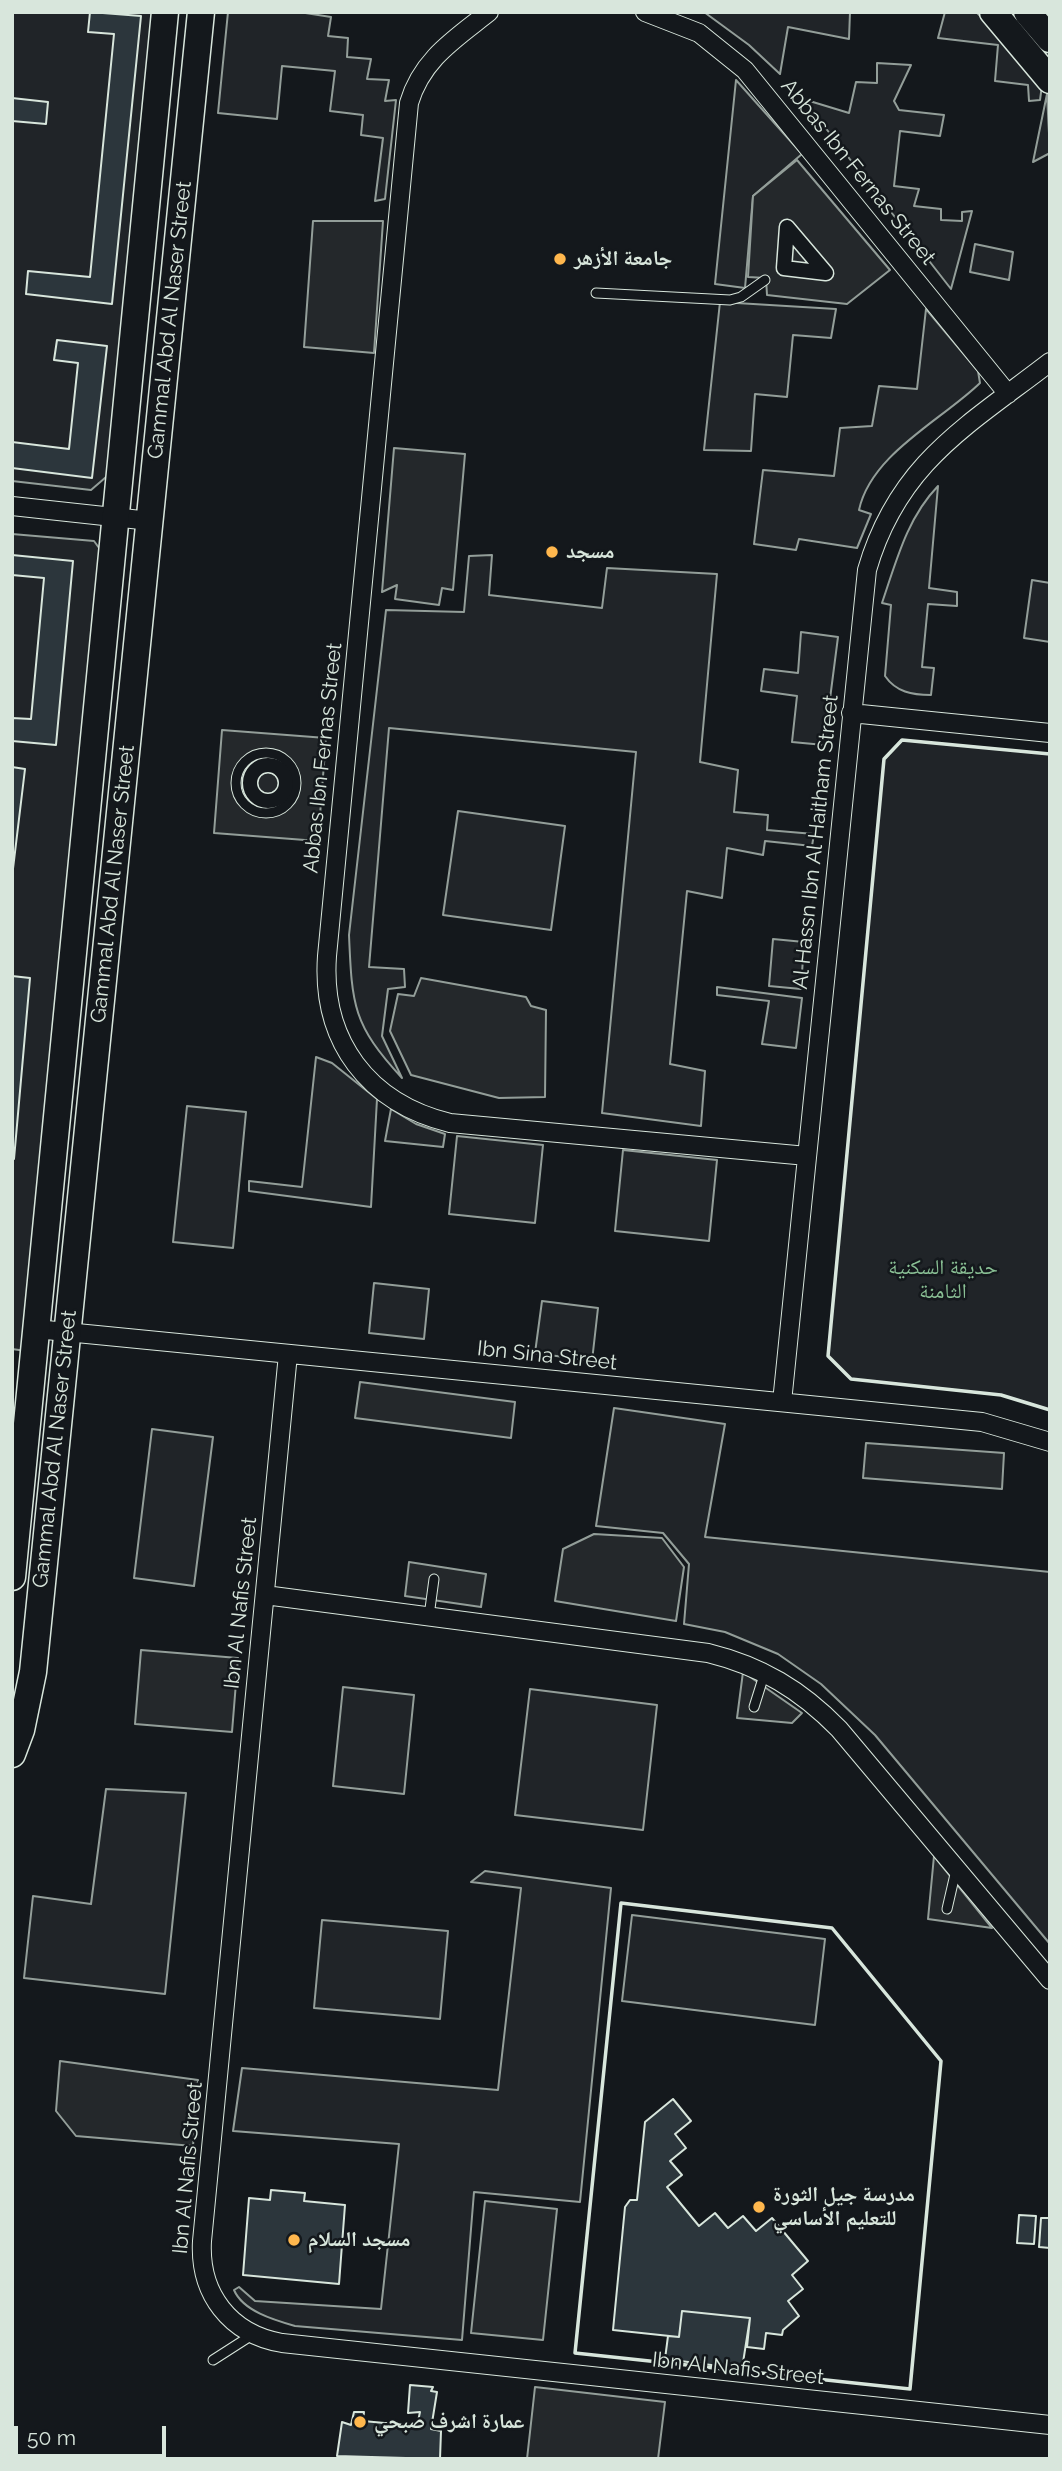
<!DOCTYPE html>
<html>
<head>
<meta charset="utf-8">
<style>
  body { margin:0 }
  #map { position:relative; width:1062px; height:2471px; overflow:hidden; background:#14181c; font-family:Raleway,sans-serif }
  canvas { display:block }
  .frame { position:absolute; inset:0; border:14px solid #d8e6dc; pointer-events:none }
  .scale { position:absolute; left:14px; top:2426px; width:152px; height:32px; box-sizing:border-box; border:4px solid #d8e6dc; border-top:0; padding-left:9px; font-size:21px; line-height:24px; white-space:nowrap; color:#d8e6dc; -webkit-text-stroke:5px #14181c; paint-order:stroke }
</style>
</head>
<body>
<div id="map">
<canvas width="1062" height="2471"></canvas>
<div class="frame"></div>
<div class="scale">50 m</div>
</div>
<script>
const g = document.querySelector('canvas').getContext('2d');
g.lineJoin = 'round';
function fillPath(path, color) {
  g.fillStyle = color;
  g.fill(path, 'evenodd');
}
function strokePath(path, color, width, dash) {
  g.strokeStyle = color;
  g.lineWidth = width;
  g.lineCap = dash ? 'butt' : 'round';
  g.setLineDash(dash || []);
  g.stroke(path);
}
function drawText(font, color, halo, rows, align = 'center') {
  g.font = font + ' Raleway,"Noto Naskh Arabic",sans-serif';
  g.lineWidth = 5;
  g.setLineDash([]);
  g.textBaseline = 'middle';
  g.strokeStyle = halo;
  g.fillStyle = color;
  for (const [text, x, y, turn = 0] of rows) {
    g.save();
    g.translate(x, y);
    g.rotate((+turn || 0) * Math.PI / 180);
    g.textAlign = isNaN(turn) ? turn : align;
    if (halo) g.strokeText(text, 0, 0);
    g.fillText(text, 0, 0);
    g.restore();
  }
}
const green = new Path2D(`
  M12 12H152L113 471 91 490 12 481Z
  M228 12H299L331 17 328 36 348 38 347 57 371 59 367 79 389 80 385 101 396 100 385 199 375 201 383 138 361 135 363 115 330 111 335 71 282 66 277 119 218 113Z
  M704 12H850L849 39 788 27 780 74 749 45Z
  M945 12H976L1001 35 1042 85 1040 100 1029 101 1028 85 995 81 998 45 938 38Z
  M877 63 911 65 894 101 899 110 944 115 940 136 900 131 894 186 919 189 914 206 941 209V220L962 221V212L972 211 951 289 803 99 849 113 856 82 877 83Z
  M736 80 802 154 753 196 745 288 715 284Z
  M1047 94 1050 153 1033 162Z
  M975 244 1013 252 1009 280 970 272Z
  M720 302 836 309 831 338 793 335 787 397 755 394 751 451 704 450Z
  M926 309 978 371 980 383C942 420 871 454 859 510L871 514 857 548 799 539 796 550 754 544 763 470 834 476 840 428 872 426 879 386 917 389Z
  M938 486 929 588 957 592V606L928 604 922 667 934 668 931 695C912 695 896 692 885 676L891 605 882 603C896 562 907 518 938 486Z
  M12 534 94 541 102 552 26 1351 12 1349Z
  M492 555 489 595 602 608 607 568 717 574 700 762 738 770 734 812 768 815 767 830 814 834 812 846 765 841 763 855 727 848 722 898 687 891 670 1064 705 1071 701 1126 602 1113 636 752 389 728 369 967 404 969 405 987 388 989 382 1036 402 1078C353 1025 352 1006 349 935L386 610 464 612 469 556Z
  M1032 580 1050 583V642L1024 638Z
  M801 632 838 637 824 745 792 742 797 696 761 691 764 669 798 673Z
  M902 740 1050 754V1410L1001 1395 851 1379 828 1356 884 759Z
  M458 811 565 826 551 930 443 915Z
  M773 939 804 942 801 989 769 986Z
  M717 987 802 998 796 1048 762 1044 769 1001 717 995Z
  M316 1057 332 1063 377 1099 371 1207 249 1191V1181L302 1187Z
  M187 1106 246 1112 233 1248 173 1242Z
  M391 1109 416 1124 445 1134 443 1147 385 1141Z
  M457 1136 543 1145 535 1223 449 1214Z
  M623 1150 717 1160 709 1241 615 1231Z
  M374 1283 429 1289 424 1339 369 1333Z
  M542 1301 598 1308 592 1361 535 1353Z
  M614 1408 725 1424 705 1537 1050 1572V1944L875 1735 821 1684 778 1654 725 1632 684 1624 689 1564 663 1533 596 1526Z
  M152 1429 213 1437 194 1586 134 1578Z
  M343 1687 414 1695 404 1794 333 1786Z
  M530 1689 657 1705 643 1830 515 1815Z
  M106 1789 186 1793 165 1994 24 1978 33 1896 91 1904Z
  M485 1871 611 1888 580 2202 474 2192 462 2340 295 2326C274 2320 243 2311 234 2290L239 2287 255 2301 381 2309 399 2144 233 2131 242 2068 498 2090 521 1888 471 1882Z
  M632 1915 825 1939 815 2025 622 2001Z
  M322 1920 448 1931 440 2019 314 2008Z`);
fillPath(green, '#202428');
strokePath(green, '#939e99', 2);
const parking = new Path2D(`
  M797 160 890 270 847 304 767 295 766 278 748 277 753 196Z
  M313 221H383L374 353 304 347Z
  M394 448 465 454 453 590 442 588 439 605 395 599 397 585 382 592Z
  M222 730 326 738 318 841 214 833Z
  M421 978 526 997 531 1006 546 1010 545 1097 499 1098 411 1075 390 1031 398 994 414 996Z
  M360 1382 515 1402 511 1438 355 1418Z
  M866 1443 1004 1453 1002 1489 863 1478Z
  M594 1534 662 1538 684 1567 676 1621 555 1601 563 1549Z
  M409 1562 486 1574 481 1607 405 1596Z
  M141 1650 238 1658 232 1732 135 1724Z
  M743 1672 802 1713 792 1723 737 1718Z
  M934 1856 992 1928 928 1919Z
  M60 2061 198 2080 193 2146 76 2136 56 2111Z
  M485 2201 557 2209 543 2340 471 2333Z
  M535 2387 665 2402 658 2459H527Z`);
fillPath(parking, '#24282b');
strokePath(parking, '#939e99', 2);
const building = new Path2D(`
  M90 12 141 16 112 304 26 294 28 271 90 277 114 34 88 32Z
  M12 98 48 102 46 124 12 121Z
  M57 340 107 346 92 478 12 468V442L69 449 78 363 54 360Z
  M12 555 73 561 56 745 12 741V718L31 719 44 578 12 575Z
  M12 767 25 769 12 877Z
  M12 976 30 978 14 1159H12Z
  M673 2099 691 2121 675 2134 686 2148 670 2161 682 2175 667 2187 699 2226 715 2213 728 2228 743 2216 756 2231 772 2218 808 2261 792 2275 803 2289 788 2301 799 2316 783 2330 782 2335 766 2333 764 2349 747 2347 750 2318 682 2311 679 2337 613 2330 625 2207 630 2200H637L645 2122Z
  M271 2190 305 2193 304 2201 345 2205 339 2284 243 2275 249 2198 270 2200Z
  M1019 2215 1036 2216 1034 2244 1017 2243Z
  M1041 2218H1050V2248L1039 2247Z
  M682 2311 750 2318 742 2369 665 2359 668 2336 679 2337Z
  M410 2385 433 2387 431 2391 437 2392 431 2429 441 2431 440 2459 337 2456 342 2422 351 2425 354 2412H364L363 2421 417 2426 420 2412 408 2413Z`);
fillPath(building, '#2c363c');
strokePath(building, '#d8e6dc', 2);
const service = new Path2D(`
  M596 293 730 300 741 297 765 280
  M236 783a30 30 0 1 1 60 0a30 30 0 1 1-60 0Z
  M429 1616 434 1579
  M754 1707 765 1672
  M947 1909 956 1870
  M213 2360 252 2335`);
const pedestrian = new Path2D(`
  M787 227 826 273 784 268Z
  M250 783a18 18 0 1 1 36 0a18 18 0 1 1-36 0Z`);
const minor = new Path2D(`
  M489 12C455 39 422 59 409 103L327 956C321 1041 368 1103 450 1123L807 1156
  M645 12 699 33 745 70 1008 394
  M12 506 150 521
  M851 713 1050 733
  M36 1329 982 1422 1050 1442
  M288 1354 202 2241C199 2294 230 2334 282 2343L1050 2425
  M782 1402 867 570C898 463 967 426 1050 362
  M265 1595 708 1653C761 1666 801 1690 839 1729L1050 1980`);
const secondary = new Path2D(`
  M993 12 1050 80
  M1027 12 1050 39
  M12 1577 165 12
  M12 1754 21 1730 33 1672 201 12`);
strokePath(service, '#d8e6dc', 11);
strokePath(pedestrian, '#d8e6dc', 17);
strokePath(minor, '#d8e6dc', 20);
strokePath(secondary, '#d8e6dc', 29);
strokePath(service, '#14181c', 9);
strokePath(pedestrian, '#14181c', 14);
strokePath(minor, '#14181c', 18);
strokePath(secondary, '#14181c', 26);
strokePath(new Path2D(`
  M1050 754 902 740 884 759 828 1356 851 1379 1001 1395 1050 1410
  M621 1903 832 1928 941 2061 910 2389 575 2353Z`), '#d8e6dc', 3.5);
for (const [x, y, r, color] of [
  [560,259,7,"#ffb74d"],
  [552,552,7,"#ffb74d"],
  [759,2207,7,"#ffb74d"],
  [294,2240,7,"#ffb74d"],
  [360,2422,7,"#ffb74d"]
]) {
  const dot = new Path2D();
  dot.arc(x, y, r, 0, 2 * Math.PI);
  g.fillStyle = color;
  g.fill(dot);
  strokePath(dot, '#14181c', 2.5);
}
drawText('21px', '#d8e6dc', '#14181c', [
  ["Abbas Ibn Fernas Street",858,172,51],
  ["Gammal Abd Al Naser Street",170,320,-84],
  ["Abbas Ibn Fernas Street",323,758,-84],
  ["Al Hassn Ibn Al Haitham Street",816,842,-84],
  ["Gammal Abd Al Naser Street",113,884,-84],
  ["Ibn Sina Street",547,1356,6],
  ["Gammal Abd Al Naser Street",55,1449,-84],
  ["Ibn Al Nafis Street",241,1603,-84],
  ["Ibn Al Nafis Street",188,2168,-85],
  ["Ibn Al Nafis Street",738,2369,6]
]);
drawText('bold 21px', '#d8e6dc', '#14181c', [
  ["جامعة الأزهر",574,259],
  ["مسجد",566,552],
  ["مدرسة جيل الثورة",773,2195],
  ["للتعليم الأساسي",773,2219],
  ["مسجد السلام",308,2240],
  ["عمارة اشرف صبحي",374,2422]
], 'left');
drawText('21px', '#8ac095', '#14181c', [
  ["حديقة السكنية",943,1268],
  ["الثامنة",943,1292]
]);
</script>
</body>
</html>
